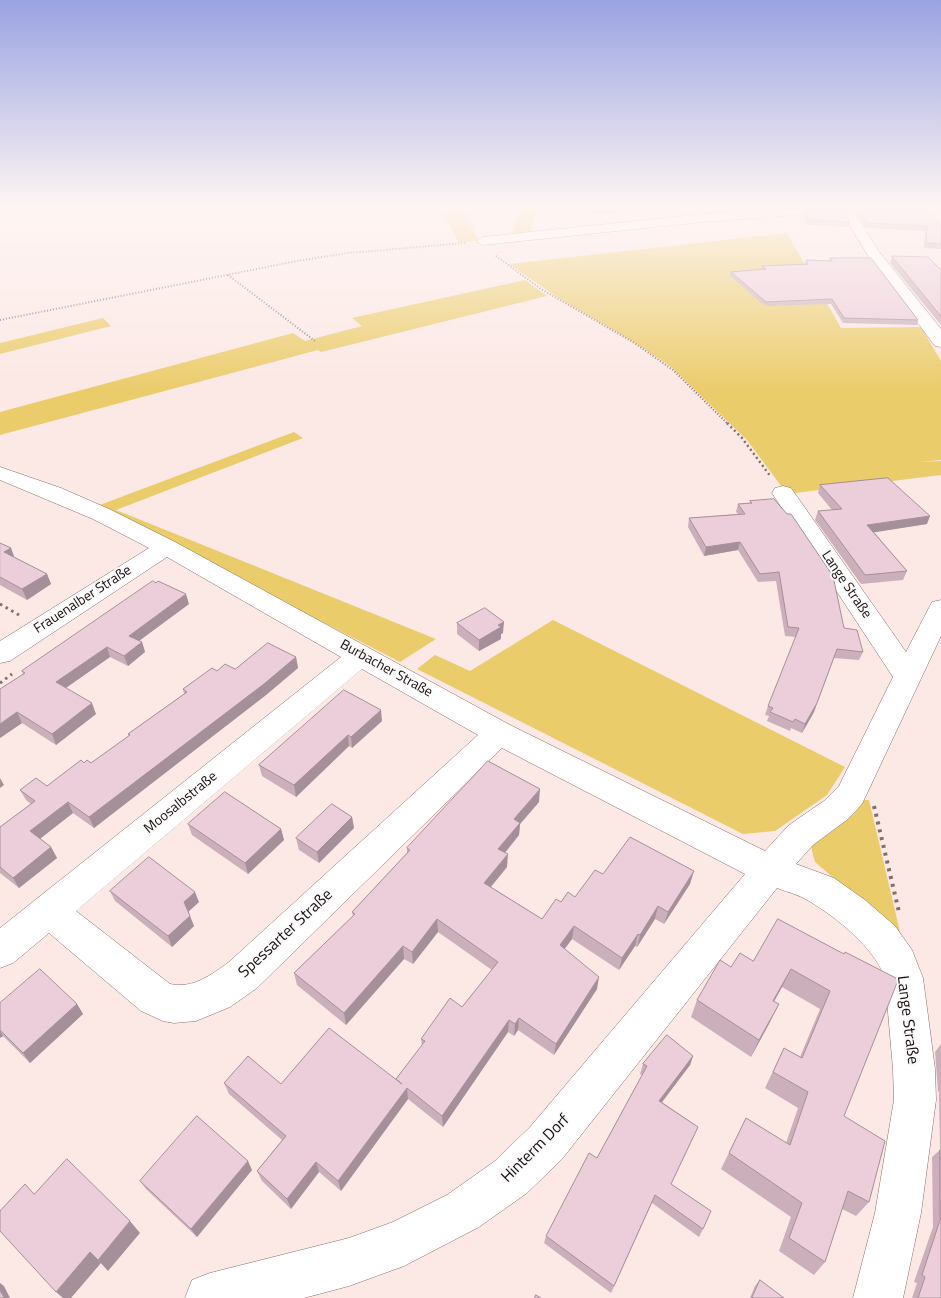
<!DOCTYPE html>
<html>
<head>
<meta charset="utf-8">
<style>
  body { margin:0 }
  canvas { display:block; background:#fce8e5 }
</style>
</head>
<body>
<canvas width="941" height="1298"></canvas>
<script>
const g = document.querySelector('canvas').getContext('2d');
g.lineJoin = 'round';
function fillPath(path, color) {
  g.fillStyle = color;
  g.fill(path, 'evenodd');
}
function strokePath(path, color, width, dash) {
  g.strokeStyle = color;
  g.lineWidth = width;
  g.lineCap = dash ? 'butt' : 'round';
  g.setLineDash(dash || []);
  g.stroke(path);
}
function drawText(font, color, halo, rows, align = 'center') {
  g.font = font + ' "Titillium Web",sans-serif';
  g.lineWidth = 4;
  g.setLineDash([]);
  g.textBaseline = 'middle';
  g.strokeStyle = halo;
  g.fillStyle = color;
  for (const [text, x, y, turn = 0] of rows) {
    g.save();
    g.translate(x, y);
    g.rotate((+turn || 0) * Math.PI / 180);
    g.textAlign = isNaN(turn) ? turn : align;
    if (halo) g.strokeText(text, 0, 0);
    g.fillText(text, 0, 0);
    g.restore();
  }
}
fillPath(new Path2D(`
  M520 209H536L529 236 511 237Z
  M461 212 479 240 459 243 443 213Z
  M787 233 841 328 921 327 941 361V460L917 462 941 461V475L787 494 747 440 670 366 632 341 563 301 509 264Z
  M525 280 547 296 321 352 318 350 0 435V412L293 333 305 341 362 326 352 318Z
  M103 318 111 326 0 354V343Z
  M294 432 303 438 116 510 436 639 400 662 97 506Z
  M553 620 845 767 827 795 775 831 743 834 417 669 435 655 470 671Z
  M864 800H869L901 936 815 862 811 847 817 838 854 814Z`), '#ebcc6b');
const minor = new Path2D(`
  M773 209H830L824 213 703 222 483 245 476 241 483 237 703 214Z
  M840 209H852L880 253 941 329V347L935 346 870 259Z
  M0 467 61 488 109 509 175 542 510 725 765 851 789 825 824 801 839 786 893 677 772 493 775 488 783 486 791 488 906 652 932 602 941 600V636L862 804 848 819 813 845 796 864 834 878 865 900 895 926 912 950 923 978 935 1069 936 1100 921 1213 903 1298H853L875 1213 894 1100 893 1069 885 978C875 948 836 917 809 901 800 895 787 892 777 888L562 1159 527 1193 479 1227 404 1266 349 1286 304 1298H185L192 1280 210 1273 349 1238 393 1222 447 1195 495 1161 530 1127 745 874 502 748 257 988 230 1007 196 1021 174 1023 163 1021 141 1011 49 933 13 963 0 968V928L341 657 167 557 10 661 0 663V641L149 548 93 519 0 480ZM362 669 478 735 229 962C211 975 193 989 170 984L76 911Z`);
strokePath(minor, '#896c69', 1);
strokePath(new Path2D(`
  M462 209 475 229
  M496 256 541 289 633 342 673 370 728 424
  M228 275 315 341
  M0 320 297 261 348 253 465 243`), '#80716f', 2, [1, 2]);
strokePath(new Path2D(`
  M727 423 742 438 771 477`), '#80716f', 2.5, [2, 3]);
strokePath(new Path2D(`
  M0 604 19 615
  M0 683 12 674`), '#80716f', 3, [2.5, 4]);
strokePath(new Path2D(`
  M874 806 899 912`), '#80716f', 4, [3, 5]);
fillPath(minor, '#fff');
fillPath(new Path2D(`
  M593 209H618L617 214 593 213Z
  M853 209H923L941 225V249L924 248 925 231 866 228Z
  M825 210 850 222 849 227 807 225 804 216 805 211Z
  M892 256 941 270V325L890 263Z
  M830 258 918 320 917 325 843 323 831 304 765 306 730 276 731 272 762 270V266L805 264 806 260 829 261Z
  M820 485 927 524 874 532 907 571 903 580 861 584 815 520 818 511 832 510 818 493Z
  M750 501 844 628 863 652 859 660 834 658 814 712 802 733 791 728 790 731 767 721 769 716 765 715 768 706 796 637 785 636 776 581 758 582 738 550 704 556 688 527 689 518 738 514 736 512 738 504 750 503Z
  M0 543 11 548 14 557 47 574 51 584 27 600 0 585Z
  M189 604 139 641 142 642 145 652 128 666 110 657 66 688 96 714 56 745 22 723 0 738 23 674 22 671Z
  M457 623 503 633 501 634V639L479 651 457 634Z
  M296 657 298 668 266 695 94 828 73 813 40 838 51 847 57 858 19 888 0 873V827L31 804 26 800 20 790 47 786 84 763H91L129 736 128 734 184 694 183 689 217 671 235 669Z
  M382 721 352 748 349 746 296 797 262 776 259 765Z
  M539 802 520 824 519 835 505 853 507 867 491 887 542 919 561 902 575 897 603 874 690 884 664 924 655 919 637 947 635 946 619 970 572 939 564 949 597 989 554 1055 518 1030 514 1036 508 1032 443 1127 408 1099 341 1191 319 1172 291 1209 262 1181 257 1171 282 1140 229 1094 224 1083 281 1084 396 1079 422 1046 421 1039 462 1007 492 970 438 932 413 964 404 959 346 1025 297 985 294 973 353 916 352 912 407 853V848Z
  M352 817 354 828 319 863 299 850 296 838Z
  M188 824 281 829 284 840 248 874 192 835Z
  M110 891 199 902 188 912 194 926 172 947 115 901Z
  M844 954V1116L869 1202 856 1216 842 1209 825 1262 814 1275 779 1251 791 1217 721 1169 746 1118 786 1143 798 1108 765 1088 784 1048 800 1057 820 1009 782 987 774 1001 770 1022 751 1057 691 1017 697 1000 731 967 753 961Z
  M0 1003 77 1004 83 1014 30 1063 3 1036 0 1038Z
  M941 1044V1298H912L917 1283 914 1282 933 1227 932 1157 940 1150 939 1092 938 1091 935 1052Z
  M693 1056 690 1065 662 1102 698 1127 671 1184 703 1229 699 1237 652 1203 611 1293 544 1243 546 1236 597 1158 642 1075 640 1074 643 1064Z
  M252 1170 197 1237 146 1189 140 1181Z
  M760 1280 784 1298H750L755 1286Z`), '#cbb0bb');
fillPath(new Path2D(`
  M930 516 927 524 864 534 867 525Z
  M740 542 738 550 704 556 706 547Z
  M11 548 15 559 4 552Z
  M47 574 51 584 27 600 22 589Z
  M186 594 189 604 132 646 129 636Z
  M504 622 503 633 501 634V639L479 651V640L498 625Z
  M142 642 145 652 128 666 124 656Z
  M107 647 110 657 60 692 56 682Z
  M296 657 298 668 266 695 94 828 89 817Z
  M92 703 96 714 56 745 52 734Z
  M817 703 814 712 802 733 805 724Z
  M381 710 382 721 352 748 351 737Z
  M17 712 22 723 0 738V724Z
  M348 735 349 746 296 797 294 785Z
  M0 778 4 785 0 788Z
  M540 789 539 802 520 824 519 835 498 861V849L514 819Z
  M68 802 73 813 36 842 30 831Z
  M352 817 354 828 319 863 317 852Z
  M281 829 284 840 248 874 245 863Z
  M51 847 57 858 19 888 13 878Z
  M508 854 507 867 484 895V883Z
  M694 871 690 884 664 924 668 912Z
  M195 892 199 902 188 912 184 902Z
  M658 906 655 919 637 947 640 935Z
  M190 916 194 926 172 947 168 936Z
  M437 919 438 932 413 964 412 952Z
  M574 926 572 939 558 958 560 945Z
  M638 934 635 946 619 970 622 958Z
  M403 946 404 959 346 1025 344 1013Z
  M791 969 782 987 765 1018 773 1001Z
  M599 977 597 989 554 1055 556 1044Z
  M77 1004 83 1014 30 1063 23 1053Z
  M779 1004 770 1022 751 1057 759 1040Z
  M519 1018 518 1030 514 1036 515 1024Z
  M509 1020 508 1032 443 1127 442 1116Z
  M0 1031 3 1036 0 1038Z
  M693 1056 690 1065 656 1110 659 1101Z
  M407 1088 408 1099 341 1191 338 1181Z
  M248 1161 252 1170 197 1237 191 1229Z
  M316 1162 319 1172 291 1209 287 1199Z
  M130 1221 140 1233 108 1271 98 1260Z
  M90 1252 101 1263 71 1298H63L56 1292Z
  M0 1283 4 1286 10 1298H4L0 1290Z`), '#a59099');
const building = new Path2D(`
  M827 209H842L850 222 808 220 805 211 825 210Z
  M858 209H923L941 225V244L926 243 927 226 868 223Z
  M892 256 928 257 941 270V316Z
  M830 258H871L918 320 844 318 832 299 766 302 731 272 766 269 762 266 808 264 806 260 832 261Z
  M888 478 930 516 867 525 907 571 865 575 818 511 842 509 820 485Z
  M774 499 787 514H791L833 576 844 628 857 630 863 652 837 649 817 703 805 724 795 719 793 722 770 712 773 708 768 706 799 628 788 627 779 572 760 574 740 542 706 547 689 518 745 514 738 504 752 503 750 501Z
  M0 543 11 548 4 552 47 574 22 589 0 577Z
  M153 581 156 583 158 581 186 594 129 636 142 642 124 656 107 647 56 682 92 703 52 734 17 712 0 724V689L25 673 22 671Z
  M485 608 504 622 498 625 501 627 479 640 457 623Z
  M268 643 296 657 264 684 89 817 68 802 30 831 51 847 13 878 0 867V827L35 801 20 790 36 778 47 786 81 760 84 763 87 760 91 763 130 735 128 734 187 692 183 689 212 668 217 671 225 664 235 669Z
  M344 690 381 710 351 737 348 735 294 785 259 765Z
  M488 761 540 789 514 819 520 823 498 849 508 854 484 883 542 919 556 899 561 902 568 892 575 897 595 870 603 874 630 837 694 871 668 912 658 906 640 935 638 934 622 958 574 926 560 945 599 977 556 1044 519 1018 515 1024 509 1020 442 1116 407 1088 338 1181 316 1162 287 1199 257 1171 286 1136 224 1083 248 1056 281 1084 329 1028 402 1084 396 1079 425 1041 421 1039 450 998 462 1007 498 962 437 919 412 952 403 946 344 1013 294 973 355 914 352 912 410 850 407 848Z
  M225 792 281 829 245 863 188 824Z
  M332 804 352 817 317 852 296 838Z
  M149 857 195 892 184 902 190 916 168 936 110 891Z
  M778 919 844 954 845 952 896 978 897 983 844 1116 885 1141 869 1202 848 1191 825 1262 789 1238 802 1203 729 1153 746 1118 790 1145 808 1092 773 1072 784 1048 802 1058 830 991 791 969 773 1001 779 1004 759 1040 697 1000 720 960 731 967 740 953 753 961Z
  M40 969 77 1004 23 1053 0 1030V1003Z
  M667 1035 693 1056 659 1101 698 1127 671 1184 711 1211 703 1229 655 1195 614 1286 546 1236 589 1153 597 1158 647 1066 643 1064Z
  M197 1116 248 1161 191 1229 140 1181Z
  M940 1150H941V1298H918L925 1277 922 1275 940 1220Z
  M67 1159 130 1221 98 1260 90 1252 56 1292 0 1231V1211L25 1184 34 1194Z
  M760 1280 784 1298H752Z
  M0 1290 4 1298H0Z
  M536 1295 541 1298H535Z`);
fillPath(building, '#eccdda');
strokePath(building, '#a59099', 1);
const sky = g.createLinearGradient(0, 0, 0, 391);
sky.addColorStop(0, '#9aa3e2');
sky.addColorStop(0.53, '#fef5f3');
sky.addColorStop(1, '#fef5f300');
g.fillStyle = sky;
g.fillRect(0, 0, 941, 391);
drawText('14px', '#190e0d', '#fafafa', [
  ["Lange Straße",846,585,56],
  ["Frauenalber Straße",83,600,-33],
  ["Burbacher Straße",386,669,29],
  ["Moosalbstraße",181,803,-39]
]);
drawText('16px', '#190e0d', '#fafafa', [
  ["Spessarter Straße",286,934,-43],
  ["Lange Straße",907,1020,83],
  ["Hinterm Dorf",536,1149,-45]
]);
</script>
</body>
</html>
